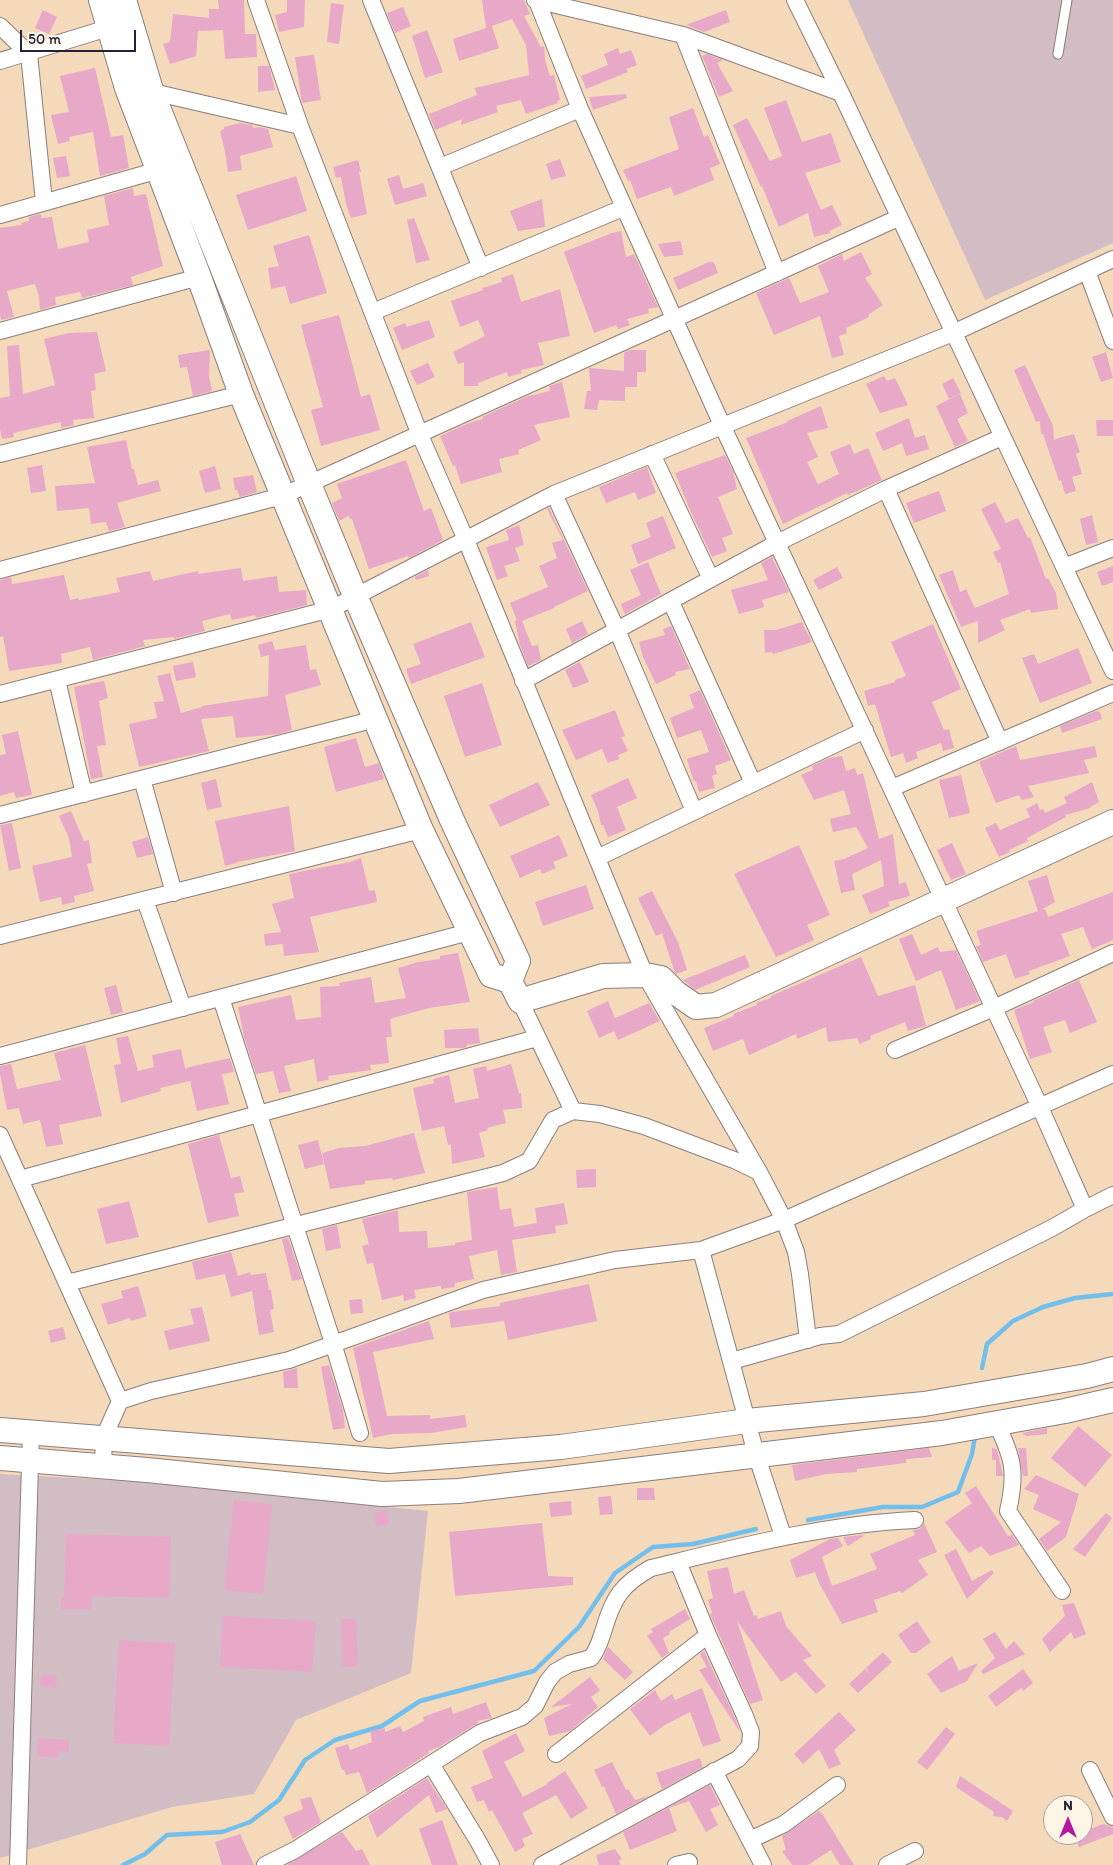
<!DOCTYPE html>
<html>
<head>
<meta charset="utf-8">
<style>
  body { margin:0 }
  #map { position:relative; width:1113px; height:1865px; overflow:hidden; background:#f4d9bb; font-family:Itim,sans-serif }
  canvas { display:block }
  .north { position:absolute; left:1043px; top:1795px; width:50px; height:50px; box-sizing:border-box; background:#fcf5e5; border:1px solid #a5a1a1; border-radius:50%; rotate:0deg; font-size:14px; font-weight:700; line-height:20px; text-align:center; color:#22223b }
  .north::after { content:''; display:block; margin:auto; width:18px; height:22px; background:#b5179e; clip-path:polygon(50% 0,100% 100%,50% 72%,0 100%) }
  .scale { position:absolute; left:20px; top:30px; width:116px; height:22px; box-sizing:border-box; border:2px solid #22223b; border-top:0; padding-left:6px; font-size:15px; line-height:18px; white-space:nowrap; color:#22223b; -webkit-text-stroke:4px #fcf5e5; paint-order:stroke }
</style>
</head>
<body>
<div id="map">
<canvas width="1113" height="1865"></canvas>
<div class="north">N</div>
<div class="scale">50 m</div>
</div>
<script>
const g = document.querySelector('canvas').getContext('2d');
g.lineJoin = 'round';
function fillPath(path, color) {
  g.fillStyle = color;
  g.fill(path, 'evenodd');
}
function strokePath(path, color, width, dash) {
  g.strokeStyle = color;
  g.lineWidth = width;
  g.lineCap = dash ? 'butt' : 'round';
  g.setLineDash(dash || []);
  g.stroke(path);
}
fillPath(new Path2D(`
  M848 0H1113V243L985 300Z
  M0 1474 129 1481 428 1511 411 1673 296 1720 254 1794 172 1807 0 1858Z`), '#d2bdc5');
strokePath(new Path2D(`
  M982 1368 987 1344 1013 1321 1043 1307 1075 1298 1113 1294
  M808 1520 883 1507H922L958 1492 972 1454 975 1436
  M123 1865 145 1854 167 1835 222 1832 250 1822 279 1800 305 1760 335 1740 382 1726 420 1701 534 1671 579 1627 615 1573 653 1547 693 1544 756 1529`), '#72bfec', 4.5);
fillPath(new Path2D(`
  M218 0H244L245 34H256L257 57 225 59 223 30 198 31 196 56 170 64 163 44 170 42 173 14 209 18V9H219Z
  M287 0H305L304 27 279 32 275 15 287 12Z
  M482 0H524L530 14 524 16 541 47 544 46 545 60 550 76 554 75 560 100 557 101 558 103 526 114 521 100 496 106 498 112 461 125 462 119 435 130 429 114 477 95 475 88 529 75 526 45 512 19 486 28Z
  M331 3 344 5 339 44 327 42Z
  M403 7 411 26 395 33 387 13Z
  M43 10 57 17 49 34 35 28Z
  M726 10 730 22 704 32 686 25Z
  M492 26 499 48 459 61 453 39Z
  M427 30 443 72 425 78 412 36Z
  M618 48 620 54 631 50 637 65 626 69 628 72 586 89 581 76 608 65 604 54Z
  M707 54 723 60 717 63 733 91 719 97 702 56Z
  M314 55 321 100 302 103 295 57Z
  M258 66H269L275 90 258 92Z
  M95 68 111 137 123 135 129 168 100 176 93 132 69 137 70 141 58 144 51 115 69 112 60 76Z
  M626 94 627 98 593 110 589 97Z
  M786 100 802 142 831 133 841 162 805 173 821 210 832 205 842 225 829 231 830 233 814 237 808 213 779 227 762 186 761 187 733 125 747 118 770 161 782 156 764 108Z
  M693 108 704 137 708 135 720 164 710 168 714 180 674 196 671 187 637 199 630 180 628 181 623 170 679 149 669 117Z
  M240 123 252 125 253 128 259 127 268 129 273 147 240 156 242 170 228 172 225 152 220 131 224 129V127Z
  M66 156 70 176 57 178 53 158Z
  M560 159 566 176 551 180 546 164Z
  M358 160 361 172H359L367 214 351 218 346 204 341 177 336 178 333 167Z
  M399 175 403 189 423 183 427 196 395 205 387 179Z
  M296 176 307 211 248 230 236 195Z
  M133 188 134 196 146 194 163 266 131 277 133 285 82 298 80 292 55 297 56 305 40 310 39 296 35 284 7 291 14 317 1 320 0 315V228L22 225 21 223 29 221V217L41 214V218L52 217 58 249 89 242 87 230 109 225 104 196Z
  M542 199 545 227 518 231 510 211Z
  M414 218 430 260 416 263 407 220Z
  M621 231 626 257 634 254 658 307 648 309 649 313 627 319 630 325 618 329 616 325 594 333 564 252 612 233Z
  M309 235 327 293 290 304 285 286 271 289 268 268 279 266 273 246Z
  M681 241 683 255 664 257 658 244Z
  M861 252 872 274 865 278 883 305 868 315 869 317 846 328 847 333 839 336 844 355 832 358 820 316 774 335 756 293 789 278 800 303 829 292 818 266 842 254 844 261Z
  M709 262H714L718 273 678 290 673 278Z
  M513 274 521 302 560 289 570 336 538 343 544 365 521 370 522 373 508 377 507 372 478 383V386H464V362L458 364 453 352 485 336 478 320 460 327 451 301 483 290 482 288 502 282 501 278Z
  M339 315 361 397 370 394 380 430 321 446 311 410 323 407 301 325Z
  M429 320 435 337 402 350 393 328 405 323 407 327Z
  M97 332 106 371 94 374 96 390 91 391 94 418 73 420 74 425 61 428V422L13 433 14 437 2 439 0 429V398L10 396 7 346 19 345 23 394 55 385 44 339 69 333Z
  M210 350 209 376 212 391 193 396 187 367 180 368 178 355Z
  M629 350H646V372H637V387H625V401L599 400 597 410 584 409 587 391H591L589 368 624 371V353Z
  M1106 352 1113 378 1101 382 1092 357Z
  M428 363 435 377 417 385 410 371Z
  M1025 365 1053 426 1054 440 1059 438 1060 441 1059 438 1074 434 1080 452 1076 454 1082 474 1072 477 1076 491 1065 494 1061 480 1059 481 1043 434H1041L1040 421 1036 422 1014 370Z
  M884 376 887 381 895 378 908 405 880 413 866 384Z
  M953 378 961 393 949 399 942 384Z
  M562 382 570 417 534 425 541 440 518 450 519 454 499 459 502 472 461 484 455 465 453 466 440 436 469 423 483 419 482 417 528 396 550 391 549 386Z
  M960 394 968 413 957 419 968 441 955 447 936 406Z
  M821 406 828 428 807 433 818 457 807 462 818 484 839 474 830 452 850 444 854 454 868 448 882 480 848 495 847 493 783 524 746 438 788 422 787 421Z
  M909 418 915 438 925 435 929 449 906 456 902 443 883 451 875 433Z
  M1096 420H1113V436H1097Z
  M126 440 132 469H134L138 485 158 480 161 491 117 503 125 527 109 531 106 522 91 524 89 508 57 511 55 486 95 483 87 447Z
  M725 455 733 471 737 489 718 497 733 534 722 538 727 551 712 557 690 510 675 473Z
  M406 460 424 511 431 508 443 540 409 558 408 556 369 569 352 519H350L349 516 339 521 332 503 342 498 337 484Z
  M42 465 46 491 31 493 27 468Z
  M215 466 221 489 205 493 199 471Z
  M647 467 656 493 638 500 635 492 606 503 599 487Z
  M253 475 257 492 240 497 237 490H235L233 478Z
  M939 491 946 511 914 523 906 503Z
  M995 502 1006 523 1018 518 1028 538 1030 537 1046 579 1048 578 1056 593 1058 609 1031 613 1030 609 1000 620 1005 630 978 643V621L961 627 939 575 953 570 960 592 966 589 975 608 1009 594 1000 562 998 563 993 552 1001 549 981 509Z
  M549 508 588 591 554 607V608L522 621 532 646 538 645 541 660 528 666 520 645 515 621 517 620 510 603 548 587 539 566 557 558 552 543 563 540 547 509Z
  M1092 515 1098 542 1086 545 1080 519Z
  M663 516 676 548 638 564 631 545 651 537 646 523Z
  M519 525 524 545 515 548 520 561 504 566 508 576 497 580 486 547 509 540 506 530Z
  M772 557 789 592 762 600 764 607 739 614 731 590 768 580 761 563Z
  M648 562 661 594 625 614 621 604 641 595 630 570Z
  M1113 566V582L1102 586 1097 572Z
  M837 567 843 578 819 590 813 580Z
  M241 568 243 581 277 576 279 592 306 590 307 605 256 618 255 615 232 620 230 614 202 621 205 631 174 639V637L143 640 145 646 93 660 90 647 61 654 62 663 9 671 3 636 0 637V580L11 577 12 584 64 575 70 600 78 598 79 600 120 592 116 578 150 571 153 581 198 571V574Z
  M428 570 429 576 416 580 415 577Z
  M582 621 588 634 572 643 566 629Z
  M471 622 485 657 411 684 406 669 421 664 413 644Z
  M802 622 805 630H806L812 642 773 654 772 652 765 653 764 630H776Z
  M933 624 961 689 932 702 944 730 949 729 954 748 943 751 941 743 916 752 918 758 906 763 903 753 891 757 875 704 868 706 864 691 895 682V680L906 676 891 642Z
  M671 626 690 669 675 672 676 675 656 684 643 657 639 642 665 635 663 629Z
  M272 641 275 650 306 645 310 670 316 669 321 685 285 695 292 730 279 734 236 738 233 716 201 719 209 751 139 767 129 724 157 718 154 702 164 701 157 676 170 673 181 713 202 707V706L268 696 269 655 261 657 258 645Z
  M1078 648 1092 683 1040 703 1022 658 1034 654 1038 664Z
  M193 662 196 677 176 681 173 666Z
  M580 662 589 682 573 688 565 670Z
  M104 681 108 698 99 701 106 745 97 746 103 777 91 779 74 687Z
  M482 683 502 745 465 757 444 696Z
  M700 690 731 760 715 766 717 774 712 776 715 788 699 792 696 781 694 782 687 759 709 752 701 730 677 738 670 718 694 708 689 695Z
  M615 710 625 736 621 737 628 751 618 755 619 759 608 763 602 749 576 760 562 730Z
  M1096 711 1100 712 1102 719 1062 733 1060 726Z
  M18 731 32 795 16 798 14 792 0 796V755L6 754 2 735Z
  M356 738 365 767 379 763 384 779 336 792 324 747Z
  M1016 746 1020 760 1095 746 1097 757 1084 760 1089 773 1028 786 1034 797 1022 800 1019 795 996 803 979 762Z
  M842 756 846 771 855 768 857 775 863 773 879 839 893 834 899 884 906 882 910 896 888 902 890 906 870 914 862 895 884 886 881 860 852 874 855 890 841 893 834 861 844 859 868 848 856 827 833 832 830 819 851 814 844 790 814 800 801 775 813 770 812 766 829 758Z
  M961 775 970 813 949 818 939 780Z
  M628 778 637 798 617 807 626 830 608 837 603 825H601L598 811 591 795Z
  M216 779 222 807 207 810 201 783Z
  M538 782 550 805 500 827 489 805Z
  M1092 782 1099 802 1090 807V808L1065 815 1066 817 1027 838 1028 841 1009 850 1010 852 999 857 985 828 996 823 1000 830 1030 817 1026 809 1037 803 1040 810 1043 809 1045 813 1067 803 1064 797Z
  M289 806 295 851 237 862V863L225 866 215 821Z
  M71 811 84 841 89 840 92 863 87 864 94 891 74 896 75 902 62 905 61 897 40 902 32 866 72 857 69 838 59 816Z
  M12 823 21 868 9 871 0 825Z
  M559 835 568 856 553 862 556 868 542 874 540 869 520 878 510 856Z
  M148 837 153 854 137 858 132 842Z
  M952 843 966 874 951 880 937 850Z
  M799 845 830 915 807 925 814 940 776 957 734 874Z
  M361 858 369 891 375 890 377 902 310 917 319 952 284 956 283 944 265 946 264 934 281 932 272 904 294 898 289 874 350 862Z
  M1047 875 1055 902 1041 910 1045 909 1048 917 1113 892V940L1092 949 1083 927 1061 934 1070 956 1029 971 1030 974 1015 979 1006 954 983 962 976 946 981 945 976 931 1038 911 1028 881Z
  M586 885 594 909 543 926 535 902Z
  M652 891 678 942 687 970 676 974 675 973 662 933 656 936 638 898Z
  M912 934 921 955 938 947 940 952 956 950 980 1001 956 1010 941 970 916 981 899 939Z
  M458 953 470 1002 429 1008 390 1019 392 1037H386L389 1063 370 1065 371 1070 328 1076 329 1080 317 1082 314 1059 284 1066 291 1091 279 1093 273 1071 256 1074 244 1037 238 1007 291 995 296 1020 321 1017 320 987 340 986 339 983 371 977 375 1003 406 998 398 968 418 962 440 959V956Z
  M745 955 750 967 695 990 683 980Z
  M861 957 878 996 915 985 926 1026 908 1031 905 1022 870 1036 871 1039 860 1044 857 1038 828 1042 826 1027 797 1039 796 1034 749 1055 743 1039 713 1051 704 1028 734 1016 733 1014 757 1005 756 1003 771 998V996Z
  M1079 980 1097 1022 1070 1033 1065 1020 1043 1027 1052 1052 1030 1059 1014 1010 1034 1002 1033 1001Z
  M116 985 123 1012 111 1015 104 988Z
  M608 1001 615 1018 649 1003 660 1021 618 1040 614 1031 599 1038 587 1011Z
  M478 1028 480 1043 467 1045V1047L464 1048H445L444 1030Z
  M128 1036 138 1071 154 1067 152 1055 181 1049 185 1068 230 1058 234 1072 222 1074 229 1104 197 1111 190 1081 160 1088 161 1091 121 1103 114 1065 121 1064 116 1038Z
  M85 1045 102 1116 59 1125 63 1144 46 1147 40 1120 23 1124 19 1108 7 1110 0 1074V1066L11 1064 17 1089 61 1080 54 1053Z
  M511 1064 519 1093H521L522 1108 503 1110 506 1123 487 1128 488 1130 479 1133 485 1157 452 1164 451 1144 448 1145 444 1126 422 1131 413 1088 434 1083 433 1079 449 1075 455 1103 479 1098 473 1069 486 1066 487 1071Z
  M414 1133 425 1173 393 1180 392 1178 365 1181V1184L330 1189 322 1153 339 1148 365 1146Z
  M219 1135 231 1178 240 1176 244 1192 234 1194 239 1216 208 1223 188 1144Z
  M318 1140 324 1164 305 1169 298 1145Z
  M596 1169V1187L577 1188 576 1170Z
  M497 1187 500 1210 511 1208 514 1227 537 1223 535 1208 564 1203 568 1224 555 1226 556 1233 512 1240 517 1272 501 1275 497 1250 469 1256 474 1279 455 1283V1287L441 1289V1286L414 1290 416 1298 404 1301 403 1295 382 1300 373 1263 367 1264 362 1246 369 1244 362 1219 398 1210 399 1232 427 1231 428 1248 455 1245V1243L472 1240 467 1192Z
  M129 1201 139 1237 106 1244 97 1209Z
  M337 1225 341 1248 326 1251 322 1229Z
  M288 1238 302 1279 292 1281 282 1239Z
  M231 1252 238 1276 250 1272 251 1275 266 1273 269 1290H271L274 1309 270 1310 274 1332 259 1335 252 1291 231 1297 225 1274 196 1280 192 1262Z
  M589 1284 597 1321 508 1340 504 1321 451 1328 449 1313 452 1312 500 1306V1303Z
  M138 1286 147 1316 131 1321 130 1318 108 1325 101 1304 123 1298 121 1291Z
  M362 1299 363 1313 351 1314 349 1300Z
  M202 1307 210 1341 169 1350 164 1331 194 1324 190 1309Z
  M429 1321 434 1339 373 1352 387 1416 430 1415V1419L465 1415 467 1427 431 1433 391 1434 373 1438 353 1348Z
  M63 1327 66 1339 51 1343 48 1331Z
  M329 1365 343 1410 345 1428 333 1430 321 1367Z
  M297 1368 298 1388H284L283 1372Z
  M1078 1426 1112 1455 1085 1487 1051 1458Z
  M1047 1428V1434L1026 1436 1022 1433Z
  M929 1448 932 1457 906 1459V1463L857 1469V1472L826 1474 795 1481 792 1465Z
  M992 1448 997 1449 1003 1476H996V1460H992Z
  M1018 1448H1026L1028 1476H1023Z
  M1036 1475 1079 1494 1066 1537 1047 1551 1039 1539 1061 1522 1033 1509 1039 1495 1024 1489Z
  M976 1486 1008 1536 1012 1535 1019 1545 990 1556 981 1546 969 1553 945 1522 972 1503 965 1493Z
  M637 1488H654L655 1500H637Z
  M611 1496 613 1514 600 1515 598 1497Z
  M234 1500 272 1504 263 1594 224 1590Z
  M571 1501 572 1515 551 1517 549 1503Z
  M387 1510 389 1525 376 1527 374 1513Z
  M1106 1513 1112 1518 1085 1557 1073 1549Z
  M542 1523 548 1576 573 1577V1585L455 1596 449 1532Z
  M924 1523 937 1552 918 1560 928 1575 902 1593 900 1591 874 1600 878 1612 842 1624 819 1583 815 1572 796 1578 790 1560 830 1539 838 1538 843 1546 822 1557 832 1586 877 1569 870 1554 915 1535 913 1530 920 1529Z
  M66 1534 171 1537 169 1598 92 1596V1609H61V1597H64Z
  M863 1535 864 1536 848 1546 843 1537Z
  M956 1549 972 1581 992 1570 994 1573 967 1599 944 1555Z
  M728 1567 734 1594 744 1590 754 1616 756 1615 758 1619 781 1611 786 1626 812 1656 803 1660 826 1686 816 1694 796 1672 781 1682 737 1621 763 1700 750 1704 710 1614 712 1613 708 1600 713 1598 707 1571Z
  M1074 1603 1086 1634 1074 1639 1071 1632 1050 1652 1042 1639 1065 1616 1062 1605Z
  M685 1609 690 1619 669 1632 670 1634 663 1638 669 1653 662 1658 647 1636 653 1632 651 1629Z
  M223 1616 316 1621 312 1672 220 1667Z
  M341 1619H356L358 1666 343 1667Z
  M917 1621 931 1642 916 1653H911L898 1635Z
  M995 1632 1006 1649 1014 1641 1025 1654 983 1674 981 1671 995 1658 983 1639Z
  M119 1640 175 1643 169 1746 113 1743Z
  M608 1647 633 1672 625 1680 603 1659Z
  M704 1651 735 1718 740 1732 699 1670 707 1667 700 1654Z
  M883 1652 892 1662 858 1693 849 1684 865 1669 870 1674 866 1668Z
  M952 1656 959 1671 978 1663 967 1681 941 1693 927 1674Z
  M1023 1669 1033 1683 1023 1691 1021 1688 996 1707 988 1696Z
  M41 1675 57 1676 56 1688 40 1686Z
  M590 1677 600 1690 591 1697 598 1707 570 1731 549 1736 544 1718 572 1704 551 1707Z
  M702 1688 721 1741 703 1747 690 1712 663 1726 650 1736 630 1709 655 1690 661 1701 672 1694 675 1700Z
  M486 1702 492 1718 477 1721 478 1723 439 1747 428 1751 429 1753 367 1793 359 1772 346 1775 344 1770H342L335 1748 348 1744 350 1750 372 1742 370 1731 385 1728V1732L400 1726 403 1732 424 1721 423 1717 451 1707 453 1714Z
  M839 1712 856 1730 834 1750 841 1764 829 1769 819 1749 803 1764 794 1754Z
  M946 1727 955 1734 927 1770 917 1762Z
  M516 1733 525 1751 504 1762 523 1797 548 1784 547 1783 565 1771 588 1808 571 1819 556 1795 522 1813 533 1834 522 1839 525 1846 515 1852 492 1810 489 1812 484 1800 477 1802 471 1787 493 1778 482 1751Z
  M38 1738 69 1740V1752L58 1751V1758L37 1756Z
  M700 1758 703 1767 662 1789 656 1773Z
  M612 1762 626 1790 628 1789 635 1800 651 1795 616 1814 604 1786 602 1787 594 1770Z
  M960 1776 1013 1811 1007 1821 1002 1817 993 1816 994 1812 956 1787Z
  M427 1778 447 1809 436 1813 429 1795 377 1838 368 1816Z
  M710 1785 720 1805 710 1809 718 1825 706 1832 689 1801 669 1808 677 1831 630 1850 623 1832Z
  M311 1797 321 1822 293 1839 283 1817 303 1809 300 1799Z
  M819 1811 823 1815 854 1865H840L831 1850 808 1865H792L782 1851 786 1850 782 1836Z
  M442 1820 458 1865H432L419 1829Z
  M1103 1824 1113 1827V1834L1079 1847 1075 1837 1083 1835 1089 1831 1088 1830Z
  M342 1832 356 1851 362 1849 370 1865H287Z
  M240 1834 254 1865H222L215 1842Z
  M615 1849 622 1859 619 1860 620 1865H599L596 1855Z`), '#e7a9c7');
const lane = new Path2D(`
  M1058 54 1067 0`);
const street = new Path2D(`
  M256 0 300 126
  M371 0 481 268
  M535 0 683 35 841 93
  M795 0 841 93 1113 671
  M537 1 580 109 722 425 1040 1107 1085 1209
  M0 26 29 54 44 202
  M683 35 777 273
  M0 61 108 28
  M144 90 300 126 420 435 466 540 645 975 759 1172 784 1220 796 1252 800 1274 808 1340
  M440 167 580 109
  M0 215 159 170
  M1087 271 1113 341
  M373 312 623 208
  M0 331 199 277
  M0 454 241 394
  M652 454 711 579
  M886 489 1000 742
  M554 494 617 630 694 811
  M1064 567 1113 548
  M0 570 282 496 898 218
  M671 602 753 783
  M57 680 84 794
  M523 681 777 543 886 489 1002 437
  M0 694 331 609 554 494 953 333 1113 259
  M142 779 174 893
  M892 788 1113 693
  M0 815 376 719
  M597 858 865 730
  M145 900 183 1008
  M0 936 421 830
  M221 998 333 1343 360 1433
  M520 1001 573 1111
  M895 1050 994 1008 1113 953
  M0 1056 469 932
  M0 1135 120 1401 104 1437 103 1466
  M20 1179 537 1038
  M701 1250 756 1454 783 1536
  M67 1283 503 1173 529 1161 553 1120 573 1111 600 1114 644 1126 734 1160 759 1172
  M732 1361 820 1336 839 1334 1052 1228 1085 1209 1113 1195
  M120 1401 151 1391 289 1360 483 1290 615 1260 701 1250 784 1220 1113 1074
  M996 1423C1013 1457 1017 1472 1008 1511L1062 1591
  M556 1754 708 1635
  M431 1764 478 1841 491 1865
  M1090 1770 1113 1817
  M714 1771 763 1865
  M750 1840 784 1824 837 1785
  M18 1865 31 1432
  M265 1865 295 1850 480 1733 522 1717 535 1706 547 1682 555 1672 569 1664 591 1658C599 1648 600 1640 604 1629 613 1598 622 1584 651 1568 738 1547 825 1524 915 1520
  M542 1865 738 1759 750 1746 751 1732 744 1714 708 1635 678 1562
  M676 1865 689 1862
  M887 1865 915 1851`);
const secondary = new Path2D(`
  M101 0 127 88 199 277 241 394 421 830 491 975 510 981
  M124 0 151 90 309 484 356 598 452 820 518 961 510 981 520 1001 603 976 645 975 661 978 676 993 696 1007 716 1005 1113 822
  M0 1430 389 1461 561 1447 747 1421 924 1404 1087 1376 1113 1369
  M0 1458 147 1470 382 1494 459 1491 942 1433 1065 1411 1113 1400`);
strokePath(lane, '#8b7e7b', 11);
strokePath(street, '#8b7e7b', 18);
strokePath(secondary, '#8b7e7b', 26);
strokePath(lane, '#fff', 9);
strokePath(street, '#fff', 16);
strokePath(secondary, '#fff', 24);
</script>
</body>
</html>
